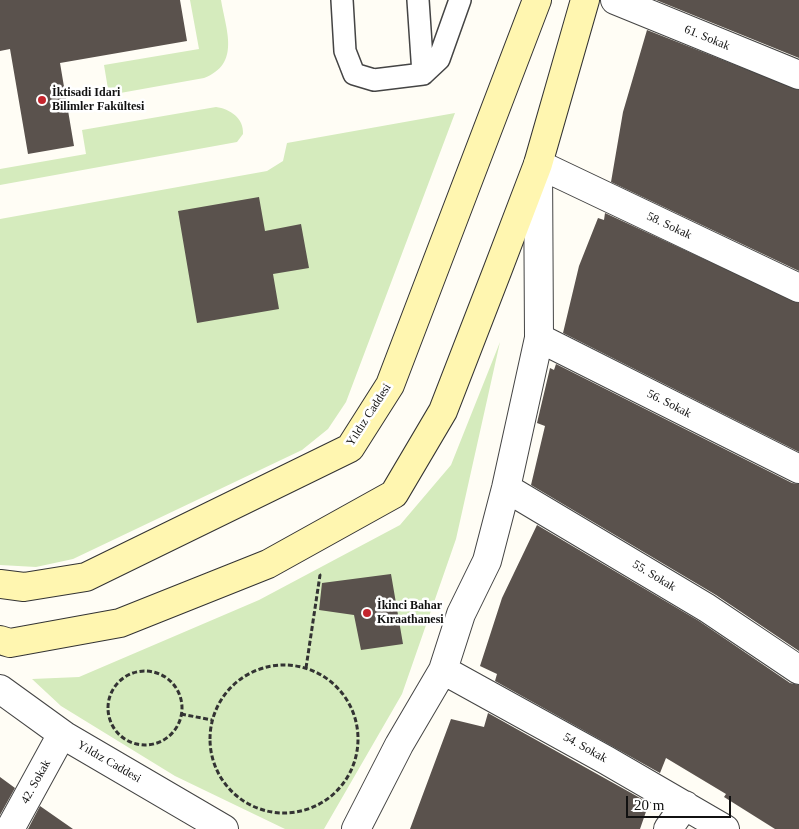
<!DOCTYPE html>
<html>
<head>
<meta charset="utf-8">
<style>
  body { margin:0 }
  #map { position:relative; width:799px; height:829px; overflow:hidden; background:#fffdf5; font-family:Georgia,serif }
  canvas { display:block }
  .scale { position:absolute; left:626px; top:796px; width:105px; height:22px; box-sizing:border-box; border:2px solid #111; border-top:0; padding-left:6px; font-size:15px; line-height:18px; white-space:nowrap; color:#111; -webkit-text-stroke:4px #fff; paint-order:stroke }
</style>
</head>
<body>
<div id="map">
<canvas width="799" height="829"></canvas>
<div class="scale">20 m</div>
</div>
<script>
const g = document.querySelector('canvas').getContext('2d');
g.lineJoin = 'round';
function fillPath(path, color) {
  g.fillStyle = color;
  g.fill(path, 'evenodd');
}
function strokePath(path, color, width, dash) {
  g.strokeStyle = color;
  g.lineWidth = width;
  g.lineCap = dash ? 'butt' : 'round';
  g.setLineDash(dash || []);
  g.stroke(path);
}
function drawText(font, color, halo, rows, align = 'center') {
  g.font = font + ' Georgia,serif';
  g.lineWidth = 5;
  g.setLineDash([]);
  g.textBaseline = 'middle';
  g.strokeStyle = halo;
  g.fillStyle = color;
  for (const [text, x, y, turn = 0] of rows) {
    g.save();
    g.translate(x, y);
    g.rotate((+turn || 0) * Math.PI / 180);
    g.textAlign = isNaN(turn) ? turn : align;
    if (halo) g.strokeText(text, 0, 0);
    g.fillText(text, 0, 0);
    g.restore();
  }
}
fillPath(new Path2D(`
  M190 0H221C226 30 241 64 204 78L109 95 104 65 199 49Z
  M216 107C230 109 244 118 243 134L237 142 0 185V169L86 154 82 130Z
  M455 113 346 402 328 429 302 450 73 559 36 567 0 565V219L267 171 283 161 287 143Z
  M500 342 456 539 402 694 324 829H285L175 776 61 706 32 679 79 677 259 600 400 525 451 465Z`), '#d5ebbd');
fillPath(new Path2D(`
  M0 0H180L187 41 60 63 74 146 28 154 10 49 0 51Z
  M656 0H799V58Z
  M647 30 799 90V271L611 182 623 112Z
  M259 197 265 231 301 224 309 268 273 274 279 309 197 323 178 211Z
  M605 213 799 303V452L563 333 579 266 598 218 604 220Z
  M556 364 792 483 799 484V651L716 595 531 485 545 426 537 423 550 368 554 370Z
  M537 525 699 621 790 683 799 685V829H775L724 797 726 794 666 758 660 773 495 681 497 674 480 666 502 598Z
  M391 574 403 644 361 650 354 615 319 610 322 583Z
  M488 713 649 803 640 829H410L451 719 484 727Z
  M0 777 15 788 0 815Z
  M40 806 73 829H28Z`), '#5a524d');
const service = new Path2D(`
  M342 0 345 51 354 74 374 80 423 74 439 59 460 0
  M418 0 423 74`);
const minor = new Path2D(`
  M615 0 799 75
  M539 338 799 469
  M506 488 707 608 799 670
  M443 670 606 760 725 829
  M0 689 65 736 224 829
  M10 829 62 734
  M356 829 399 745 443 670 461 614 487 561 506 488 539 338 538 164 799 288
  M668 829 685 805`);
const secondary = new Path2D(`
  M0 584 24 587 86 577 350 448 390 385 537 0
  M0 640 10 643 120 623 268 564 394 494 443 411 498 269 538 164 585 0`);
strokePath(service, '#444', 24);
strokePath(minor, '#444', 30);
strokePath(secondary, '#333', 30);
strokePath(new Path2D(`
  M210 739a74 74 0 1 1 148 0a74 74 0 1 1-148 0Z
  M306 668 320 575 318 573
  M108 708a37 37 0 1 1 74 0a37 37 0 1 1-74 0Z
  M181 714 212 720`), '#333', 3, [5, 2.5]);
strokePath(service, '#fff', 21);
strokePath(minor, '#fff', 28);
strokePath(secondary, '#fff6b0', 28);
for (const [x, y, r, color] of [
  [42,100,5,"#c4262e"],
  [367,613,5,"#c4262e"]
]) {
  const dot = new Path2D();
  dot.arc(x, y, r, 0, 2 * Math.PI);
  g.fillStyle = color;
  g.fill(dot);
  strokePath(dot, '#fff', 2);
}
drawText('12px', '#111', '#fff', [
  ["61. Sokak",707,38,22],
  ["58. Sokak",669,226,25],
  ["56. Sokak",669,404,27],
  ["Yıldız Caddesi",369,415,-57],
  ["55. Sokak",654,576,31],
  ["54. Sokak",585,748,29],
  ["Yıldız Caddesi",109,762,30],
  ["42. Sokak",36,782,-61]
]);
drawText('bold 12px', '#111', '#fff', [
  ["İktisadi Idari",52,93],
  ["Bilimler Fakültesi",52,107],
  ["İkinci Bahar",377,606],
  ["Kıraathanesi",377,620]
], 'left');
</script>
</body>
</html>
